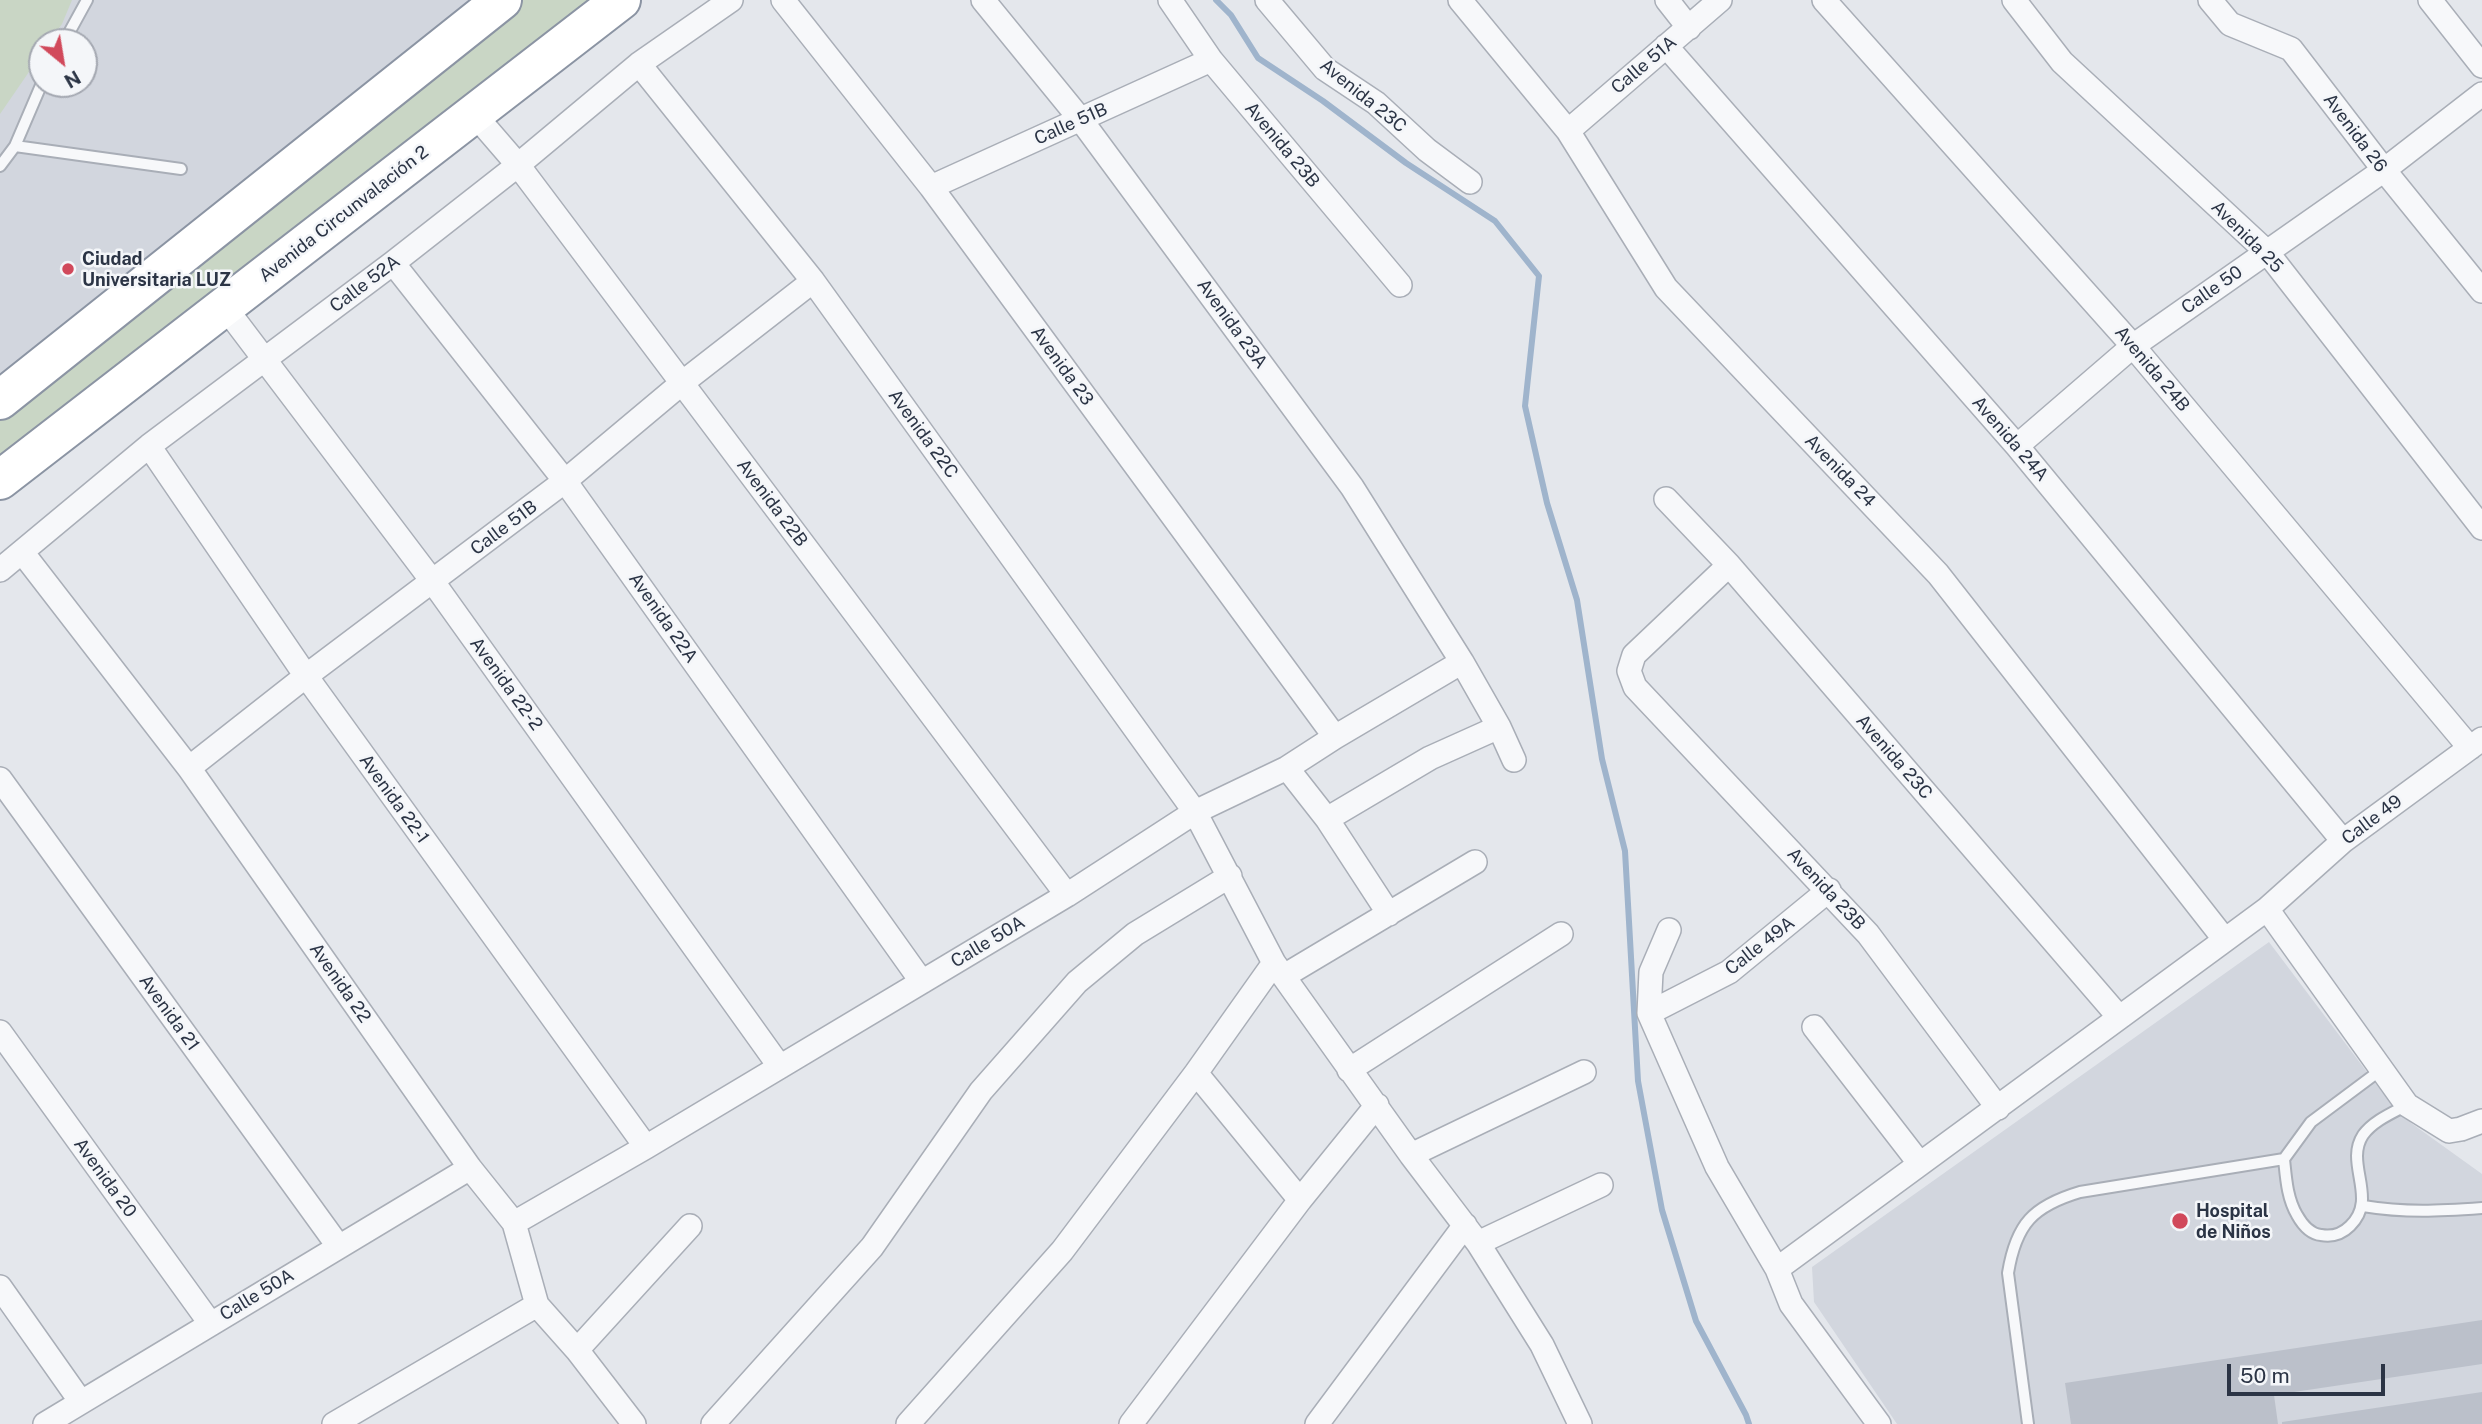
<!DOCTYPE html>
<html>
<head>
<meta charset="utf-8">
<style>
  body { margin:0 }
  #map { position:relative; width:2482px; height:1424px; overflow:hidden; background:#e4e7ec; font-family:"Public Sans",sans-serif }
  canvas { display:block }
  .north { position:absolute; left:28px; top:28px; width:70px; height:70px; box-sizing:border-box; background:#f4f6f9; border:2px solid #a4a8b1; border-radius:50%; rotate:150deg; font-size:19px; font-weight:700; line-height:28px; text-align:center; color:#2b3445 }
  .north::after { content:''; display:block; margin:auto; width:24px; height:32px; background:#d1495b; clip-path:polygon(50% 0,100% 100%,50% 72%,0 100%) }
  .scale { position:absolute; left:2227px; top:1364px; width:158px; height:32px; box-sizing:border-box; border:4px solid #2b3445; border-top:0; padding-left:9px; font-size:21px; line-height:24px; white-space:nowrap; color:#2b3445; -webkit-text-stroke:5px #f4f6f9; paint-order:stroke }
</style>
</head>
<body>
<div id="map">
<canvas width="2482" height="1424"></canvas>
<div class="north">N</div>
<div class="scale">50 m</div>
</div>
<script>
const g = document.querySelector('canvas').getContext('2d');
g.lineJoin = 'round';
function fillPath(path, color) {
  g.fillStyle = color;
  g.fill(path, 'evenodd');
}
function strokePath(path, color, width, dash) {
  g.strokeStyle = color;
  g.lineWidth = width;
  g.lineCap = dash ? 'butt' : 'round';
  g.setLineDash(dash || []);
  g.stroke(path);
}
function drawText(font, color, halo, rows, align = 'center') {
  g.font = font + ' "Public Sans",sans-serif';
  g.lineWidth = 5;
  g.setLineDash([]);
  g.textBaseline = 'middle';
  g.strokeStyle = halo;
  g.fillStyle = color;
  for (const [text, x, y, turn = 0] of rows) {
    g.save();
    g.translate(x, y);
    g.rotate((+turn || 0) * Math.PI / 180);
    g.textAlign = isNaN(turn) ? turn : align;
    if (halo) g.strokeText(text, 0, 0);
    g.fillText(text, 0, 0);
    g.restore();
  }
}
fillPath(new Path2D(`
  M0 0H473L0 377ZM42 42H84V84H42Z
  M2269 942 2382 1092 2411 1123 2482 1174V1424H1897L1814 1302 1812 1267Z`), '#d2d6de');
fillPath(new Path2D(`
  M0 0H72L62 24 49 42H42V53L0 114Z
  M523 0H607L0 471V418Z`), '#c9d6c5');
strokePath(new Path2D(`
  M1216 0 1231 15 1258 58 1323 101 1406 163 1495 221 1539 276 1525 406 1547 503 1577 600 1602 759 1625 851 1638 1081 1662 1210 1696 1321 1746 1415 1749 1424`), '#9fb4cc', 6);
fillPath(new Path2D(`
  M2482 1320V1364L2274 1395 2278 1424H2071L2065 1383Z
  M2482 1392V1424H2282V1422Z`), '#bbc0ca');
const lane = new Path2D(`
  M64 42 87 0
  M15 146 181 169
  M0 166 15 146 42 83
  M2382 1069 2311 1122 2284 1159C2286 1178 2287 1198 2297 1215 2302 1224 2310 1234 2321 1235 2332 1237 2342 1234 2350 1226 2379 1198 2344 1164 2363 1135 2373 1121 2392 1113 2407 1105
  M2363 1206C2405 1213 2440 1211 2482 1208
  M2028 1424 2008 1273C2016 1224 2033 1206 2080 1192L2284 1159`);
const street = new Path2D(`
  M783 0 931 187 1335 737
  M983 0 1081 120 1352 487 1462 662 1499 727 1514 760
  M1170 0 1211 60 1400 285
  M1267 0 1325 69 1376 103 1427 150 1470 182
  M1460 0 1568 131 1666 288 1938 574 2225 940
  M1667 0 1689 28
  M1824 0 2133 346 2470 748
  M2014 0 2062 62 2267 252 2482 528
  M2210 0 2230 24 2291 49 2384 170 2482 291
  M2430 0 2482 66
  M1666 46 2017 446 2343 841
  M639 64 813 281 1195 812 1274 963 1411 1155 1478 1243 1542 1345 1580 1424
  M474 114 518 165 1067 895
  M1568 131 1720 0
  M931 187 1211 60
  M393 263 565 481 922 982
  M224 306 433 582 780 1067
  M149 446 306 676 646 1147
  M2017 446 2133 346 2384 170 2482 94
  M1666 499 1729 565 2119 1017
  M22 552 189 768 470 1168 514 1223 537 1305 577 1350 634 1424
  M1729 565 1634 655 1629 671 1635 687 1868 934 1998 1108
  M0 570 149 446 393 263 518 165 639 64 731 0
  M189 768 306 676 565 481 682 383 813 281
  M1287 768 1327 819 1389 914
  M0 779 339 1247
  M1327 819 1430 758 1499 727
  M2267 909 2407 1105 2449 1131 2461 1129 2482 1121
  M1669 930 1651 972 1649 1013 1717 1167 1777 1269
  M1284 976 1475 862
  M1649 1013 1729 972 1829 890
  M1814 1027 1920 1164
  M0 1032 210 1323
  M1349 1070 1561 934
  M1196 1073 1300 1200
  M1411 1155 1584 1072
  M514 1223 646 1147 1067 895 1195 812 1287 768 1335 737 1462 662
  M1478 1243 1601 1185
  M0 1287 81 1402
  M577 1350 690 1226
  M45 1424 470 1168
  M334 1424 537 1305
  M713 1424 872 1247 981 1091 1077 982 1135 934 1230 876
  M908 1424 1062 1251 1196 1073 1274 963
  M1131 1424 1300 1200 1377 1105
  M1317 1424 1465 1225
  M1879 1424 1791 1304 1777 1269 2225 940 2267 909 2343 841 2482 739`);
const highway = new Path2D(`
  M0 400 502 0
  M0 480 621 0`);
strokePath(lane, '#a9aeb7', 14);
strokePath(street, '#a9aeb7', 26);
strokePath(highway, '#8b94a3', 42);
strokePath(lane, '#f7f8fa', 10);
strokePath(street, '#f7f8fa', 23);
strokePath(highway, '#fff', 38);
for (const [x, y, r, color] of [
  [68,269,7,"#d1495b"],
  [2180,1221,9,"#d1495b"]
]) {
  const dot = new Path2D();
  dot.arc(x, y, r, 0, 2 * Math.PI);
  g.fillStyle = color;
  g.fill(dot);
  strokePath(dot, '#f4f6f9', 2.5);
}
drawText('18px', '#2b3445', '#f4f6f9', [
  ["Calle 51A",1644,65,-40],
  ["Avenida 23C",1363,96,39],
  ["Calle 51B",1071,124,-24],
  ["Avenida 26",2355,133,53],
  ["Avenida 23B",1282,145,50],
  ["Avenida Circunvalación 2",344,214,-38],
  ["Avenida 25",2247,237,45],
  ["Calle 52A",365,284,-37],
  ["Calle 50",2212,290,-35],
  ["Avenida 23A",1232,324,54],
  ["Avenida 23",1062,366,54],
  ["Avenida 24B",2152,369,50],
  ["Avenida 22C",923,434,54],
  ["Avenida 24A",2010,439,49],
  ["Avenida 24",1840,471,46],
  ["Avenida 22B",772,503,53],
  ["Calle 51B",504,528,-37],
  ["Avenida 22A",663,618,55],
  ["Avenida 22-2",506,684,54],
  ["Avenida 23C",1894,757,49],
  ["Avenida 22-1",394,799,54],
  ["Calle 49",2372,820,-37],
  ["Avenida 23B",1826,889,47],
  ["Calle 50A",988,942,-31],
  ["Calle 49A",1760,946,-38],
  ["Avenida 22",340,983,55],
  ["Avenida 21",169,1013,54],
  ["Avenida 20",105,1178,54],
  ["Calle 50A",257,1295,-31]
]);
drawText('bold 18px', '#2b3445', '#f4f6f9', [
  ["Ciudad",82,259],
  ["Universitaria LUZ",82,280],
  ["Hospital",2196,1211],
  ["de Niños",2196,1232]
], 'left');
</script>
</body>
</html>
